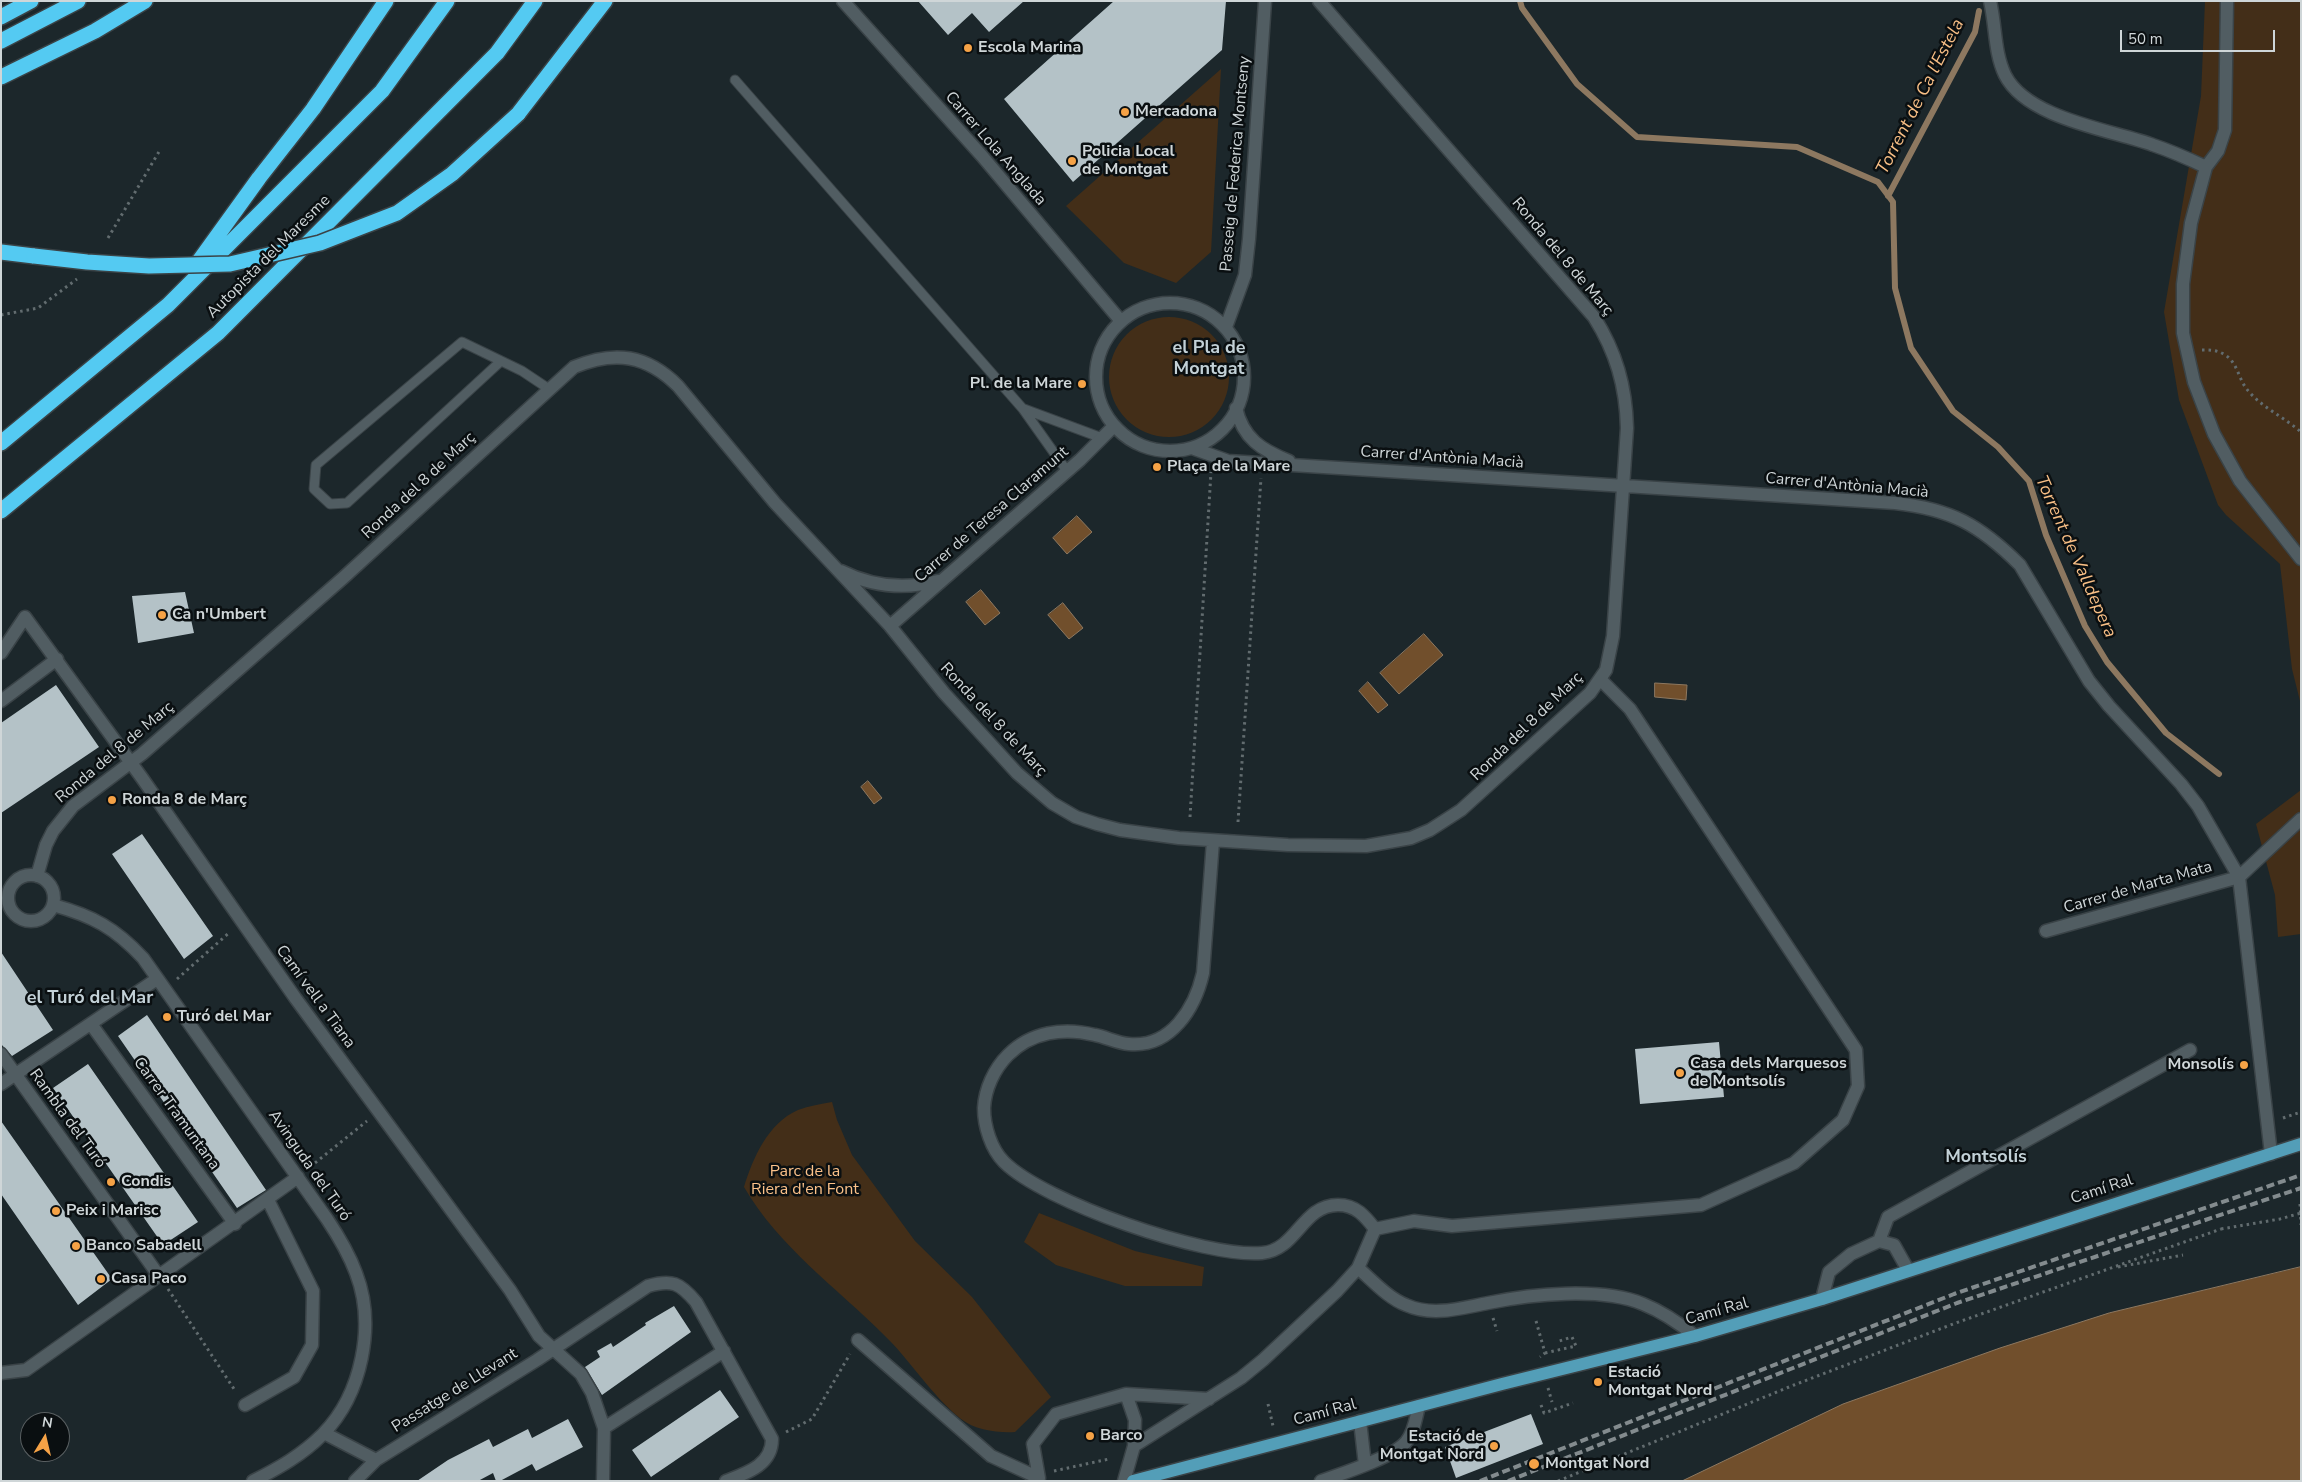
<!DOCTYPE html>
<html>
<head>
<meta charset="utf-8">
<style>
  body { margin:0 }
  #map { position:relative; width:2302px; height:1482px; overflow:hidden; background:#1c272b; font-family:"Nunito Sans",sans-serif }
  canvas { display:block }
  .frame { position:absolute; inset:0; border:2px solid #cfd6d8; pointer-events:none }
  .north { position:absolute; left:20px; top:1412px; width:50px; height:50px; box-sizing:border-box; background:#0a0f11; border:1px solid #595f61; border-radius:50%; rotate:9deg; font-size:14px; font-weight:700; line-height:20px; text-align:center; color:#cfd6d8 }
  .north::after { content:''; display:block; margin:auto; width:18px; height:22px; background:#f5a246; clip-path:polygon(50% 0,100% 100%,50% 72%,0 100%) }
  .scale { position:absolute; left:2120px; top:30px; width:155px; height:22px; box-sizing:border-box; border:2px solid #cfd6d8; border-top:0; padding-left:6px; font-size:15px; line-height:18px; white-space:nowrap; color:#cfd6d8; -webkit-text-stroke:4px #0a0f11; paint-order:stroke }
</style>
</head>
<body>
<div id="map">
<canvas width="2302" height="1482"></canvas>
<div class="frame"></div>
<div class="north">N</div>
<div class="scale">50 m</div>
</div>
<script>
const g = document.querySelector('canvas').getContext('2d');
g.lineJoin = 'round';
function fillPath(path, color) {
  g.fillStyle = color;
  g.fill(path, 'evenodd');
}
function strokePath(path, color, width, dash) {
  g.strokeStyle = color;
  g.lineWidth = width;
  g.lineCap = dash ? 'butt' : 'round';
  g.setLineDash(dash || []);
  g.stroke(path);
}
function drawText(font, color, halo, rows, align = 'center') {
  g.font = font + ' "Nunito Sans",sans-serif';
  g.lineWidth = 5;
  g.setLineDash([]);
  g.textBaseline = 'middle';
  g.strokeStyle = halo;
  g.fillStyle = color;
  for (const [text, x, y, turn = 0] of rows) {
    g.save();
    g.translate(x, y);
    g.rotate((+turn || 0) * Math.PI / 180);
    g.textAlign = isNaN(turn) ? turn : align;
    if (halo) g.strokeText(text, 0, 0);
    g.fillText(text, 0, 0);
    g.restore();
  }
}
fillPath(new Path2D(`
  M2205 1H2301V705L2292 669 2280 564 2226 515 2218 505 2179 400 2164 312 2201 96Z
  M1221 69 1211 252 1176 283 1124 263 1066 206Z
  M1109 377a60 60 0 1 1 120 0a60 60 0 1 1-120 0Z
  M2301 790V934L2278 937 2275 895 2256 824Z
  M832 1102 837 1120 852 1155 915 1241 972 1297 1051 1397 1015 1432C997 1433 975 1430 961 1419 931 1395 911 1361 884 1335 836 1287 778 1246 744 1187 753 1158 768 1123 798 1110 809 1106 821 1104 832 1102Z
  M1039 1213 1135 1251 1204 1267 1202 1286H1125L1056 1265 1024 1242Z`), '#432e18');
const water = new Path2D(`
  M1077 516 1092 532 1067 554 1053 538Z
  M981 590 1000 613 985 625 966 602Z
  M1063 603 1083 628 1069 639 1048 615Z
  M1424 634 1443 655 1399 694 1380 673Z
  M1368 682 1388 705 1378 713 1359 691Z
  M1655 683 1687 685 1686 700 1655 697Z
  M868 781 882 798 874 804 861 787Z
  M2301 1267V1481H1682L1843 1404 2000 1348 2109 1313Z`);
fillPath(water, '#714f2c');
strokePath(water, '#8d7860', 1);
strokePath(new Path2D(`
  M1520 1 1522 8 1577 84 1637 137 1797 147 1878 182 1893 202 1895 288 1911 348 1953 411 1998 447 2029 481 2046 535 2085 626 2107 662 2166 733 2219 774
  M1888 196 1975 32 1979 11`), '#8d7860', 6);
fillPath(new Path2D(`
  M918 1H1024L989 32 972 13 948 35Z
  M1114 1H1226L1222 50 1073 182 1004 99Z
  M185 592 194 633 138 643 132 596Z
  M56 685 99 747 1 813V723Z
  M142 834 213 936 184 959 112 854Z
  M1 952 53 1030 12 1056 1 1044Z
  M147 1015 266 1190 237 1208 118 1036Z
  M1719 1042 1724 1097 1640 1104 1635 1049Z
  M88 1064 198 1222 163 1245 53 1088Z
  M1 1121 112 1279 78 1305 1 1194Z
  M674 1306 691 1332 602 1395 585 1367 600 1357 597 1351 611 1343 613 1347 646 1325 645 1323Z
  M720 1390 739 1417 651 1477 632 1450Z
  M1531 1414 1543 1444 1456 1478 1445 1447Z
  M568 1419 583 1447 536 1471 532 1464 500 1481H496L493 1473 478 1481H417L448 1460 489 1439 493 1447 528 1429 532 1438Z`), '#b4c2c7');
const lane = new Path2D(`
  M735 80 1023 409 1067 471
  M501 361 347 503 330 504 314 489 316 465 462 342 522 371 549 389
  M1024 409 1102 438`);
const street = new Path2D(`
  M843 1 982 156 1120 320
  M1990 1C1996 26 1994 52 2005 75 2027 119 2112 130 2153 145 2171 151 2189 159 2206 167
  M2227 1 2225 130 2218 151 2206 167 2191 223 2183 284V333L2194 382 2214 434 2240 481 2301 559
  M1096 377a74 74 0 1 1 148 0a74 74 0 1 1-148 0Z
  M1226 327 1245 275 1249 239 1265 1
  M1236 408C1243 439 1262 450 1289 461
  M1192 448 1228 461 1895 503C1951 509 1980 525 2020 565L2089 681 2109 706 2181 784 2198 806 2239 877 2271 1154
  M841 571C873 587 904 590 938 581
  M890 626 1080 460 1113 427
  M1 653 25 617 142 778 296 999 510 1290 539 1336 581 1374 592 1393 604 1428 603 1481
  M1 701 57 659
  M1213 841 1203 973C1195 1008 1171 1048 1129 1044 1117 1043 1106 1037 1095 1035 1063 1027 1031 1032 1008 1055 994 1069 985 1089 984 1108 984 1126 991 1149 1004 1162 1044 1202 1205 1258 1262 1253 1297 1250 1302 1205 1338 1205 1356 1205 1365 1216 1375 1229
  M8 898a23 23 0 1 1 46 0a23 23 0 1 1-46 0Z
  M37 876 46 845 53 831 73 806 142 754 343 578 574 367C615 350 647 355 678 386L775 503 890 626 944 693 1017 773 1052 803 1076 817 1097 824 1120 830 1179 838 1288 845 1366 846 1411 838 1430 830 1461 810 1590 693 1606 670 1613 636 1627 428C1626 386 1616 352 1594 317L1319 1
  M53 905C93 916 115 928 143 958L327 1219C339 1237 349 1254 356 1273 376 1325 362 1394 323 1434 302 1455 279 1468 253 1481
  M2046 931 2239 877 2301 819
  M91 1024 235 1224
  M1 1054 159 1276
  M1 1084 157 979
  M1375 1229 1414 1221 1452 1226 1701 1205 1794 1163 1843 1120 1858 1086 1856 1050 1630 709 1600 679
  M1879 1241 1888 1217 2190 1050
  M1358 1268C1373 1281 1388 1298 1406 1305 1433 1317 1461 1308 1488 1303 1532 1294 1601 1287 1643 1304 1663 1312 1679 1323 1695 1336
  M1822 1299 1829 1272 1851 1254 1879 1241 1894 1245 1908 1270
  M858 1340 991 1456 1039 1478
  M1 1373 26 1370 298 1177
  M1126 1394 1135 1420 1134 1446
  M245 1405 294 1377 312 1345 313 1291 268 1200
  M1360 1421 1365 1465
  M604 1428 724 1351
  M324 1433 376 1460 537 1360 648 1286C672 1279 680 1283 696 1302L772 1439C772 1465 747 1473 726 1481
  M1039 1478 1033 1444 1056 1414 1126 1394 1209 1399
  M355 1481 376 1460
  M1124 1481 1134 1446 1241 1378 1263 1360 1337 1291 1358 1268 1375 1229
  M1321 1481C1341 1474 1394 1457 1406 1442 1414 1433 1416 1417 1419 1406`);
const primary = new Path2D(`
  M1133 1481 1502 1384 1695 1336 1822 1299 2301 1144`);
const highway = new Path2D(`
  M1 17 31 1
  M1 41 78 1
  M1 77 95 31 145 1
  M518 114 605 1
  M1 252 34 256
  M194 268 259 178 313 109 386 1
  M1 443 168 305 382 91 447 1
  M1 511 218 333 497 53 535 1`);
strokePath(lane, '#3a4347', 11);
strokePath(street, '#3a4347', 15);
strokePath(primary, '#3a4347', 15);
strokePath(highway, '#3a4347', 18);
strokePath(new Path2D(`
  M108 238 160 150
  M1 315 38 308 77 279
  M2202 350C2210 350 2218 350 2225 355 2237 362 2238 377 2246 388 2259 406 2284 417 2301 432
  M1190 817 1211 472
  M1238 822 1261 478
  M177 979 230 932
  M2283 1118 2301 1112
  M310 1167 367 1121
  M2300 1204 2301 1225
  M2118 1267 2183 1255
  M168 1289 236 1392
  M1493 1318 1497 1331
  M1536 1321 1545 1353 1540 1357
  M1545 1353 1576 1346 1572 1337 1556 1342
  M1548 1388 1552 1402
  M1268 1404 1273 1426
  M1541 1405 1544 1413 1573 1403
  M786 1432 812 1419 850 1354
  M1054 1471 1109 1459
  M1558 1481 1794 1385 1953 1324 2221 1229`), '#626c6f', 3, [2.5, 4]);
strokePath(lane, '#515d62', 9);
strokePath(street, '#515d62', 12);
strokePath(primary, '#539eb8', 12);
strokePath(highway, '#54caf2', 15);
strokePath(new Path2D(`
  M1480 1481 1954 1294 2301 1175
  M1508 1481 1957 1303 2301 1188`), '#838b8e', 4, [8, 4]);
const highwayBridge = new Path2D(`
  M34 256 87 262 149 266 230 264 320 243 397 213 452 174 518 114`);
strokePath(highwayBridge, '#3a4347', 18, []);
strokePath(new Path2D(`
  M2221 1229 2280 1219 2301 1213`), '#626c6f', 3, [2.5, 4]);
strokePath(highwayBridge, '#54caf2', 15);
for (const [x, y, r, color] of [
  [968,48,5,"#f5a246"],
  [1125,112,5,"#f5a246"],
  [1072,161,5,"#f5a246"],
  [1082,384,5,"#f5a246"],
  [1157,467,5,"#f5a246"],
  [162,615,5,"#f5a246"],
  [112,800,5,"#f5a246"],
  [167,1017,5,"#f5a246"],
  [2244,1065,5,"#f5a246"],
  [1680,1073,5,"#f5a246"],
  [111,1182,5,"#f5a246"],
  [56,1211,5,"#f5a246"],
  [76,1246,5,"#f5a246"],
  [101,1279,5,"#f5a246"],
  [1598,1382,5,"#f5a246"],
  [1090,1436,5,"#f5a246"],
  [1494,1446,5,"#f5a246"],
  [1534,1464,6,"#f5a246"]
]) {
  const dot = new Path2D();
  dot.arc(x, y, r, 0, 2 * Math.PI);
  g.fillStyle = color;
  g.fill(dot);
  strokePath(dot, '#0a0f11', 2);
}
drawText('bold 16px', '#cfd6d8', '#0a0f11', [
  ["Escola Marina",978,48],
  ["Mercadona",1135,112],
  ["Policia Local",1082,152],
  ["de Montgat",1082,170],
  ["Pl. de la Mare",1072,384,"right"],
  ["Plaça de la Mare",1167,467],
  ["Ca n'Umbert",172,615],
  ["Ronda 8 de Març",122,800],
  ["Turó del Mar",177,1017],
  ["Casa dels Marquesos",1690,1064],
  ["de Montsolís",1690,1082],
  ["Monsolís",2234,1065,"right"],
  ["Condis",121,1182],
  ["Peix i Marisc",66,1211],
  ["Banco Sabadell",86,1246],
  ["Casa Paco",111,1279],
  ["Estació",1608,1373],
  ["Montgat Nord",1608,1391],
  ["Barco",1100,1436],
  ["Estació de",1484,1437,"right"],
  ["Montgat Nord",1484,1455,"right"],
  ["Montgat Nord",1545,1464]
], 'left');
drawText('16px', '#cfd6d8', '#0a0f11', [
  ["Carrer Lola Anglada",995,149,49],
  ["Passeig de Federica Montseny",1236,164,-85],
  ["Autopista del Maresme",269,257,-45],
  ["Ronda del 8 de Març",1562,257,50],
  ["Carrer d'Antònia Macià",1442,458,4],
  ["Ronda del 8 de Març",419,486,-43],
  ["Carrer d'Antònia Macià",1847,486,5],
  ["Carrer de Teresa Claramunt",992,515,-41],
  ["Ronda del 8 de Març",993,720,47],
  ["Ronda del 8 de Març",1527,727,-44],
  ["Ronda del 8 de Març",115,753,-40],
  ["Carrer de Marta Mata",2138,888,-16],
  ["Camí vell a Tiana",315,997,54],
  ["Carrer Tramuntana",176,1114,54],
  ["Rambla del Turó",67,1119,54],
  ["Avinguda del Turó",309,1166,55],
  ["Camí Ral",2102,1190,-18],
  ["Camí Ral",1717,1312,-16],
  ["Passatge de Llevant",455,1391,-32],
  ["Camí Ral",1325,1413,-15]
]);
drawText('16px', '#fbc189', '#0a0f11', [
  ["Parc de la",805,1172],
  ["Riera d'en Font",805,1190]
]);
drawText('italic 18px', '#f7be85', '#0a0f11', [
  ["Torrent de Ca l'Estela",1921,97,-63],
  ["Torrent de Valldepera",2075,557,66]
]);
drawText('bold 18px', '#c3d1d7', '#0a0f11', [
  ["el Pla de",1209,349],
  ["Montgat",1209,370],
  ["el Turó del Mar",90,999],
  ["Montsolís",1986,1158]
]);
</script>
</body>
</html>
